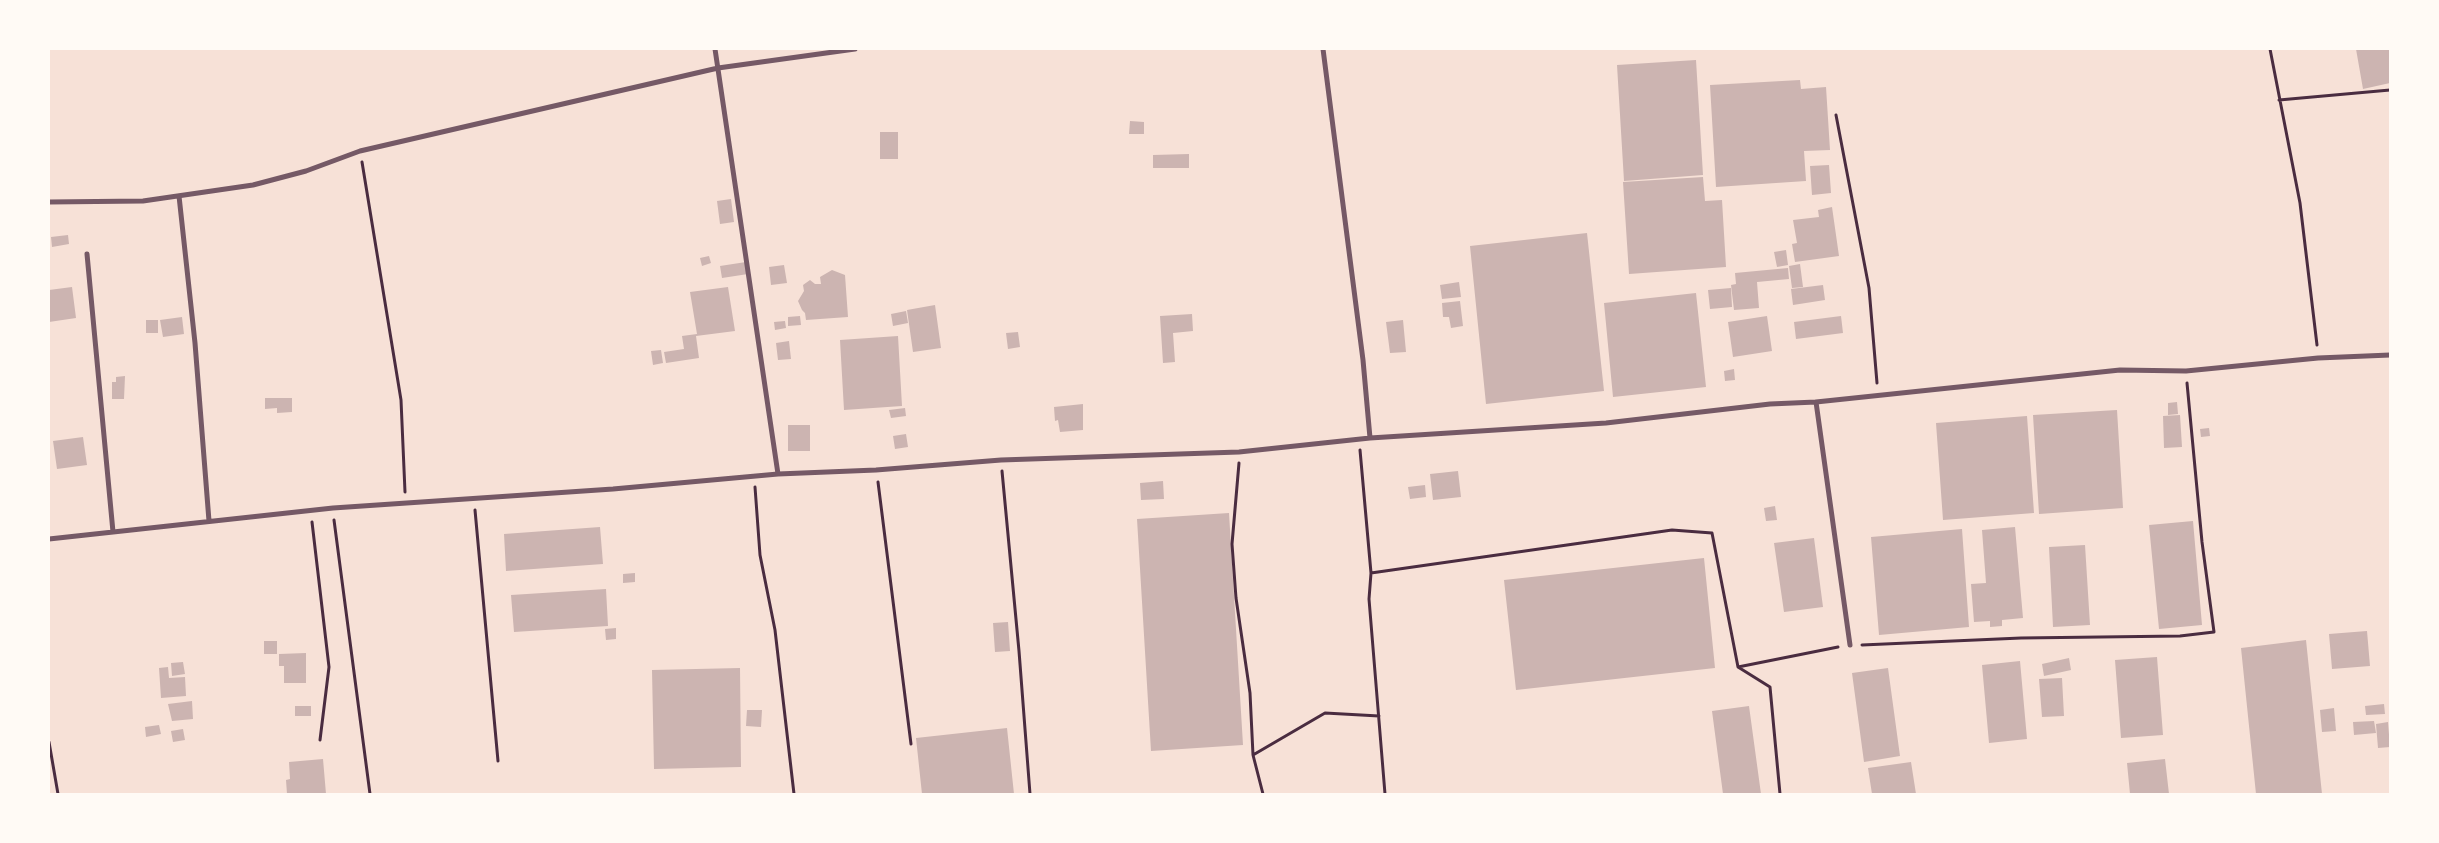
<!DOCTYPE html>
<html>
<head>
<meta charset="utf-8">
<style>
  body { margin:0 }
  #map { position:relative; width:2439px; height:843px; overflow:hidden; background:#f7e1d7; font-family:Arial,sans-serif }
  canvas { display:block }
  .frame { position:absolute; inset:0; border:50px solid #fffaf5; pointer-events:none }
</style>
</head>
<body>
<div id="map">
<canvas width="2439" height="843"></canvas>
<div class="frame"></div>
</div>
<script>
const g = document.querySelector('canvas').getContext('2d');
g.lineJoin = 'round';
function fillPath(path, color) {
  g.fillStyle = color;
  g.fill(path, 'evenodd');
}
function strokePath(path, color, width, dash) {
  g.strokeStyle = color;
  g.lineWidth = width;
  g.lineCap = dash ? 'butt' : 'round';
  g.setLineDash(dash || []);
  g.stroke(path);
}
fillPath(new Path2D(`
  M2356 49H2390V83L2363 89Z
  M1696 60 1703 175 1624 181 1617 65Z
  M1800 80 1801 89 1826 87 1830 150 1804 151 1806 181 1716 187 1710 85Z
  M1130 121 1144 122V134H1129Z
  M880 132H898V159H880Z
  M1189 154V168H1153V155Z
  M1829 165 1831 193 1812 195 1810 166Z
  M1703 177 1705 201 1722 200 1726 267 1629 274 1623 182Z
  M731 199 734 222 720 224 717 201Z
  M1832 207 1839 256 1795 262 1792 244 1797 243 1793 220 1819 217 1818 210Z
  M1587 233 1604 391 1486 404 1470 246Z
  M68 235 69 244 52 247 51 237Z
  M1786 250 1788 265 1777 267 1774 252Z
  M709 256 711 263 702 266 700 258Z
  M746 262 748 274 722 278 720 266Z
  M1800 264 1803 287 1792 288 1789 266Z
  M784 265 787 283 771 285 769 267Z
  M1788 268 1789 279 1757 282 1759 308 1734 310 1731 285 1736 284 1735 273Z
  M832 270 845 275 848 317 806 320 805 313 802 310 798 301 804 291 803 285 810 280 815 284H821L820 277Z
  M1459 282 1461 297 1442 299 1440 285Z
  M1823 285 1825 300 1793 305 1791 289Z
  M72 287 76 318 49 322V290Z
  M728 287 735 331 696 336 699 358 666 363 664 352 684 349 682 336 697 334 690 292Z
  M1731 288 1732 307 1710 309 1708 290Z
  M1696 293 1706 387 1613 397 1604 303Z
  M1460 301 1463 326 1451 328 1449 317H1443L1442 303Z
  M935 305 941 348 913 352 907 310Z
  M906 311 908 323 893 326 891 314Z
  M1192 314 1193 331 1173 333 1175 362 1163 363 1160 316Z
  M800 316 801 325 788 326V317Z
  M1767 316 1772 351 1733 357 1728 322Z
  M1841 316 1843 333 1796 339 1794 322Z
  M182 317 184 334 163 337 160 320Z
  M146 320H158V333H146Z
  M1403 320 1406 352 1390 353 1386 322Z
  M785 321 786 328 775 330 774 322Z
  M1018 332 1020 347 1008 349 1006 333Z
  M898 336 902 406 844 410 840 340Z
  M789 341 791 359 778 360 776 343Z
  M661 350 663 363 653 365 651 351Z
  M1734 369 1735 380 1725 381 1724 371Z
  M125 376 124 399H112V382H116V377Z
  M265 398H292V412L277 413V408L265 409Z
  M2177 402 2178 414 2168 415V403Z
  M1083 404V430L1060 432 1058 420 1055 421 1054 407Z
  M905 408 906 416 891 418 889 410Z
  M2117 410 2123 508 2039 514 2033 415Z
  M2180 415 2182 447 2164 448 2163 416Z
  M2027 416 2034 513 1943 520 1936 423Z
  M788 425H810V451H788Z
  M2209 428 2210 436 2201 437 2200 429Z
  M906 434 908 447 895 449 893 436Z
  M83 437 87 465 57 469 53 441Z
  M1458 471 1461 497 1433 500 1430 474Z
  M1163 481 1164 499 1141 500 1140 483Z
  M1425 485 1426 497 1410 499 1408 487Z
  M1775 506 1777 520 1766 521 1764 508Z
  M1229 513 1243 745 1151 751 1137 519Z
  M2193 521 2202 625 2159 629 2149 525Z
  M600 527 603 564 506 571 504 534Z
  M2015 527 2023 618 2002 620V626L1990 627V621L1974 622 1971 584 1986 583 1982 530Z
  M1962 529 1969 627 1879 635 1871 537Z
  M1814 538 1823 607 1784 612 1774 543Z
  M2085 545 2090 625 2053 627 2049 547Z
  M1704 558 1715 668 1516 690 1504 580Z
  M635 573V582L623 583V574Z
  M606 589 608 626 514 632 511 595Z
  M1008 622 1010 651 995 652 993 623Z
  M616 628V639L606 640 605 629Z
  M2367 631 2370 666 2332 669 2329 634Z
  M2306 640 2322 794H2256L2241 648Z
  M264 641H277V654H264Z
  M306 653V683H284V666H279V654Z
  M2157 657 2163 735 2121 738 2115 660Z
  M2069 658 2071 670 2044 676 2042 664Z
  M2020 661 2027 739 1989 743 1982 665Z
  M183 662 185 674 172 676 171 663Z
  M168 667 169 678 185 677 186 696 161 698 159 668Z
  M740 668 741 767 654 769 652 670Z
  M1888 668 1900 756 1864 762 1852 673Z
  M2062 678 2064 716 2042 717 2039 679Z
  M192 701 193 719 172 721 168 704Z
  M2384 704 2385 714 2366 715 2365 706Z
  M295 706H311V716H295Z
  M1749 706 1761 794H1723L1712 711Z
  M2334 708 2336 731 2322 732 2320 710Z
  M747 710H762L761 727 746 726Z
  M2374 721 2376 733 2354 735 2353 722Z
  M2388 722 2390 747 2378 748 2376 724Z
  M159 725 161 734 146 737 145 727Z
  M1007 728 1014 794H922L916 738Z
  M183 729 185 740 173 742 171 731Z
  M323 759 326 794H287L286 780 290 779 289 762Z
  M2165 759 2169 794H2130L2127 763Z
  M1911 762 1916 794H1872L1868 768Z`), '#ccb4b1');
strokePath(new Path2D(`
  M2270 49 2300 203 2317 345
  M2279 100 2390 90
  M1836 115 1869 288 1877 383
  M362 162 401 400 405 492
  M1360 450 1371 573 1369 599 1385 794
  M1239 463 1232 544 1236 598 1250 693 1253 755
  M1002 471 1019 651 1030 794
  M878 482 911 744
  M755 487 760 555 775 630 794 794
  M475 510 498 761
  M334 520 370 794
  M312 522 329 667 320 740
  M1371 573 1672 530 1712 533 1738 667 1770 687 1780 794
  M1862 645 2021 638 2180 636 2214 632 2202 542 2187 383
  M1738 667 1838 647
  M49 742 58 794
  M1263 794 1253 755 1325 713 1379 716`), '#4a2c40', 3);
strokePath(new Path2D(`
  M715 49 778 474
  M1323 49 1363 360 1370 438
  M179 196 195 343 209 521
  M49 202 143 201 253 185 306 171 360 151 718 68 855 49
  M87 254 113 532
  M1816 402 1850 645
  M49 539 333 508 613 489 778 474 876 470 1001 460 1239 452 1370 438 1606 423 1770 404 1816 402 2120 370 2186 371 2318 358 2390 355`), '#755966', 5);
</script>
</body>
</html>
